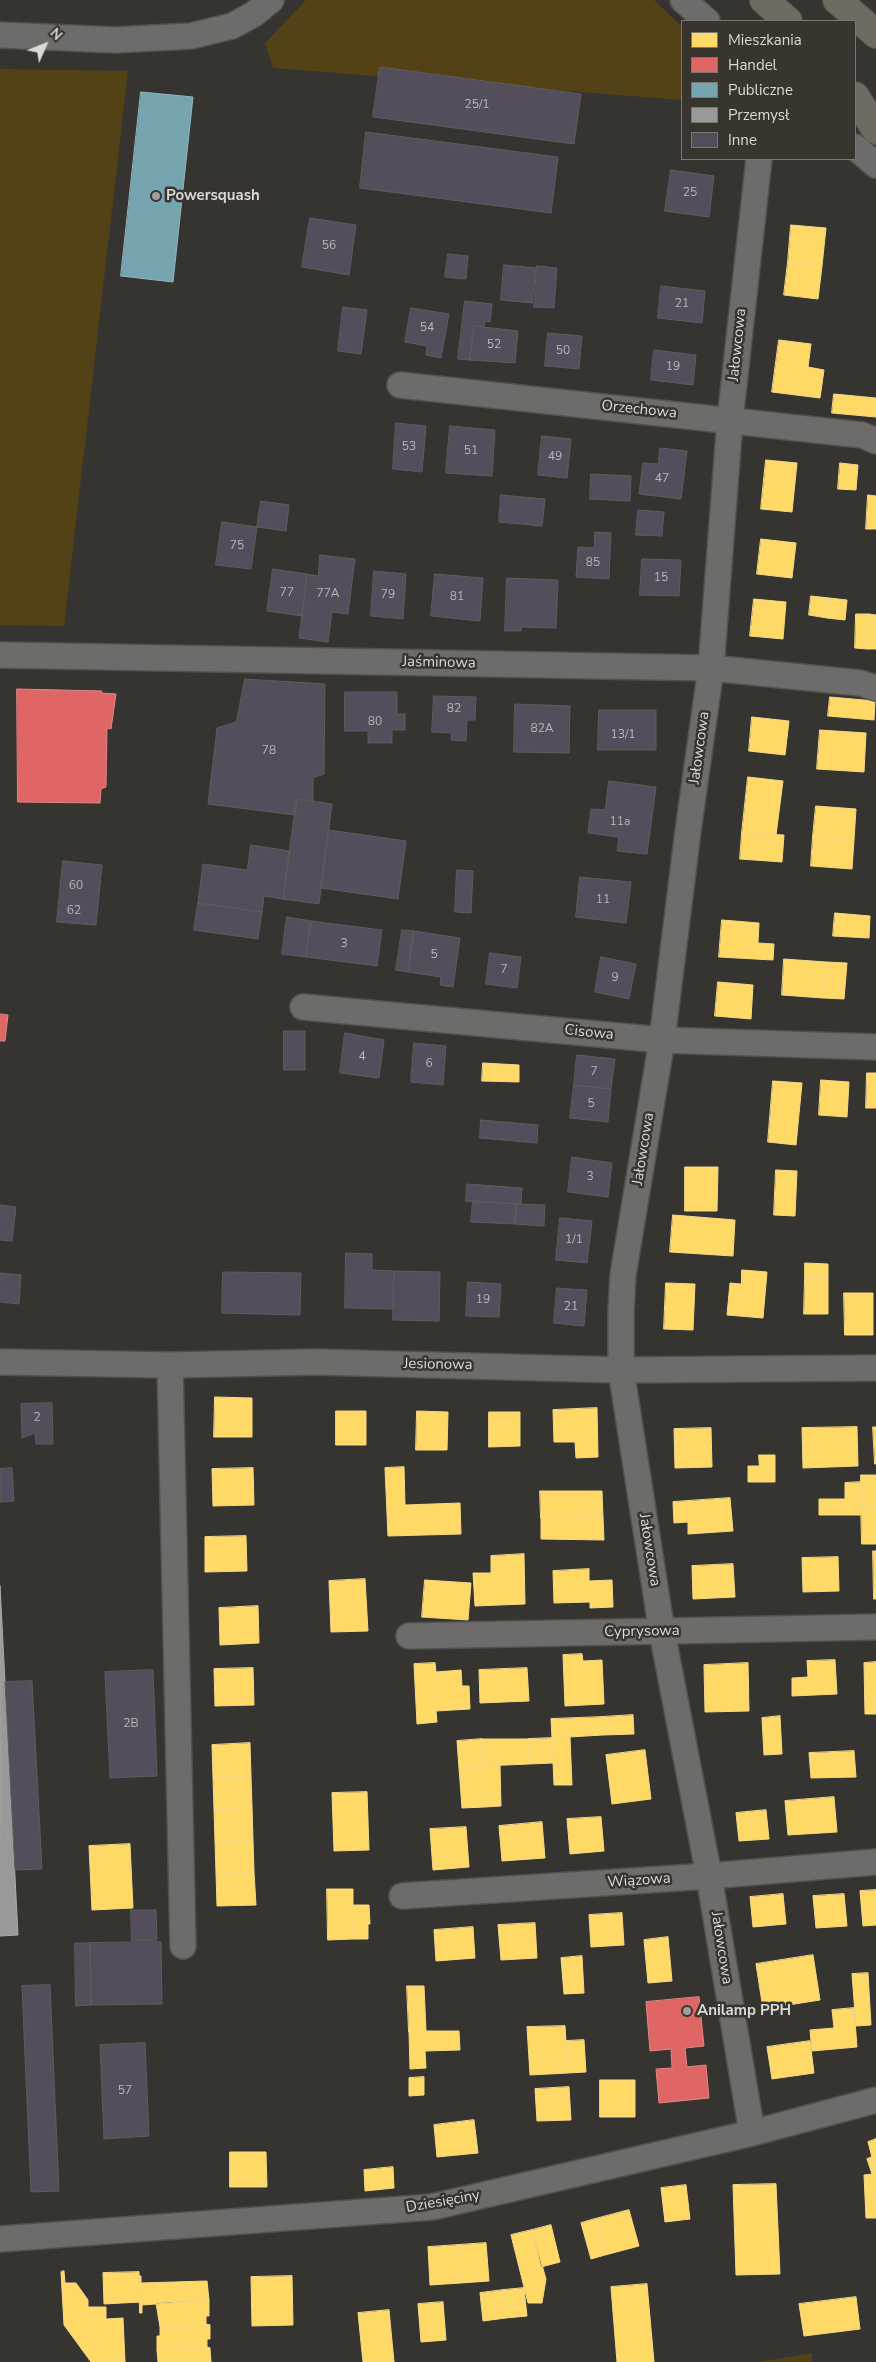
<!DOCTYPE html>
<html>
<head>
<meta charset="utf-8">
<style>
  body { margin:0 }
  #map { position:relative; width:876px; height:2362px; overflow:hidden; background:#363431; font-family:"Nunito Sans",sans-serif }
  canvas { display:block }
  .legend { position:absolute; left:681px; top:20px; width:175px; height:140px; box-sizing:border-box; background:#38352f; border:1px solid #797772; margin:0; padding:6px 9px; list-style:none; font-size:15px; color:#dbd9d6 }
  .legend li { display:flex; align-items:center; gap:10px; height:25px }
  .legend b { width:25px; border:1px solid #797772 }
  .north { position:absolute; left:20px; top:20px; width:50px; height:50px; -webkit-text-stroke:4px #38352f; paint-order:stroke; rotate:46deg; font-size:14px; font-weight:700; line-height:20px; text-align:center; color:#dbd9d6 }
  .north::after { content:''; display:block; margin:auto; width:18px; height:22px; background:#dbd9d6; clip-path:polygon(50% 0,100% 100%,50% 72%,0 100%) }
</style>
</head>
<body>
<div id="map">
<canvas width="876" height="2362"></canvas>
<ul class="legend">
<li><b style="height:14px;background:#ffd966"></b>Mieszkania</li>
<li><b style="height:14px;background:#e06666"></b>Handel</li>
<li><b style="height:14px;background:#76a5af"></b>Publiczne</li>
<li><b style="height:14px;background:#999"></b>Przemysł</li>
<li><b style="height:14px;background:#544d5b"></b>Inne</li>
</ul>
<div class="north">N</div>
</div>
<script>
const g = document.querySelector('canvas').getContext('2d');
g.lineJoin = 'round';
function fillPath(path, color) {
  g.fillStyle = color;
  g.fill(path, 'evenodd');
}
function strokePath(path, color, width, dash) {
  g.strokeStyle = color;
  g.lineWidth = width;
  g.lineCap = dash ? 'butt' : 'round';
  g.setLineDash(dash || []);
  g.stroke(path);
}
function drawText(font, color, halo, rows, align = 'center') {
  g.font = font + ' "Nunito Sans",sans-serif';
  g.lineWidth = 5;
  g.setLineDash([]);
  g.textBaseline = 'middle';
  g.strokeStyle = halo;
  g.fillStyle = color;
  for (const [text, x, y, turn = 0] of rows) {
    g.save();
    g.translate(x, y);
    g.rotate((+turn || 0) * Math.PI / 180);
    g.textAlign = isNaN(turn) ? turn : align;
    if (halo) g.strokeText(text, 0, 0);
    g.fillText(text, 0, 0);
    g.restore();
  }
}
fillPath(new Path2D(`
  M306 0H654L682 27V100L273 68 265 43Z
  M0 69 128 71 64 626 0 625Z
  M812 2353V2362H758Z`), '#534216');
const homes = new Path2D(`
  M791 225 826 228 822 266 788 262Z
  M788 262 822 266 818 299 784 295Z
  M779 340 811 344 808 367 824 370 820 398 772 392Z
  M834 394 876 398V417L832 413Z
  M766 460 797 463 792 512 761 509Z
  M840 463 858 465 856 490 838 489Z
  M868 495 876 496V529H866Z
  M761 539 796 543 792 578 757 574Z
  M811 596 829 598 827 618 809 615Z
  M829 598 847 600 845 620 827 618Z
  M754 599 786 602 783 639 750 636Z
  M856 614H869L867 649 855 648Z
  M869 614 876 615V649H867Z
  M830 697 875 701 874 720 828 716Z
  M752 717 789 721 785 755 749 751Z
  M820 730 866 733 864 772 817 769Z
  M748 777 783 781 776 835 742 833Z
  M816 806 856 809 854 840 813 836Z
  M742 833 784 835 782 862 740 859Z
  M813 836 854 840 852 869 811 866Z
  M835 913 870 916 869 938 833 936Z
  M722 920 759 923 758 943 774 944 773 960 719 957Z
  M784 959 826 962 823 998 782 995Z
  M826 962 847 963 844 999 823 998Z
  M718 982 753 985 751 1019 715 1016Z
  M483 1063 519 1065V1082L482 1081Z
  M867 1073H876V1108H866Z
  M821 1080 849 1082 847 1117 819 1115Z
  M773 1081 802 1083 796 1145 768 1142Z
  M685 1167H718L717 1211H685Z
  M776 1170 797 1171 795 1216 774 1215Z
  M673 1215 735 1220 733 1256 670 1252Z
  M805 1263 828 1264V1279L805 1278Z
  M742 1270 767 1272 763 1318 727 1315 730 1283 741 1284Z
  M805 1278 828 1279V1314H804Z
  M666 1283 695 1284 693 1330 664 1329Z
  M844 1293H873V1335H845Z
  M215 1397 252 1398V1437H214Z
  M597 1408 598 1457 576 1458 575 1442H554L553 1410Z
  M336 1411H366V1445H336Z
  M417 1411 448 1412 447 1450H416Z
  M489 1412H520V1446L489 1447Z
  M857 1427 858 1466 803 1468 802 1428Z
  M873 1427H876V1464H875Z
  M711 1428 712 1467 675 1468 674 1429Z
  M759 1455H775V1482H748V1466H759Z
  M404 1467 405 1505 460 1503 461 1534 388 1536 385 1468Z
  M253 1468 254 1505 213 1506 212 1469Z
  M861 1475H876V1507L861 1506Z
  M861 1482V1515H819V1499H845V1483Z
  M540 1491H602L603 1517 541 1518Z
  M730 1498 733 1531 688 1534V1522L674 1523 673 1502Z
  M861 1506 876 1507V1544H862Z
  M603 1517 604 1540 541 1539V1518Z
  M246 1536 247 1571 205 1572V1537Z
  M873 1551H876V1599H874Z
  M524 1554 525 1604 475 1606 473 1573H491V1556Z
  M838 1557 839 1591 803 1592 802 1558Z
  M733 1564 735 1597 693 1599 692 1566Z
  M589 1569V1581L612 1580 613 1607 590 1608V1602L554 1603 553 1571Z
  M365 1579 368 1631 331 1632 329 1581Z
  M425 1580 471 1583 468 1620 422 1617Z
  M258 1606 259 1643 220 1645 219 1608Z
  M582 1654 583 1661 602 1660 604 1704 565 1706 563 1655Z
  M835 1660 837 1694 792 1696V1678L808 1677 807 1661Z
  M876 1662V1714H865L864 1663Z
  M435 1663 436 1672 461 1670 462 1686H469L470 1709 436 1711 437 1722 417 1724 414 1664Z
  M748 1663 749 1711 705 1712 704 1665Z
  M253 1668 254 1705 215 1706 214 1669Z
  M527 1668 529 1701 480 1703 479 1670Z
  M633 1715 634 1734 603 1735 602 1717Z
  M780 1716 782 1754 764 1755 762 1718Z
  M602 1717 603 1735 552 1738 551 1719Z
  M570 1737 572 1785H554L552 1738Z
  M552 1738 553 1763 529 1764 528 1739Z
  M482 1739H528L529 1764 483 1766Z
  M482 1739 483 1766 459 1768 457 1741Z
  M250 1743 251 1776 213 1777 212 1745Z
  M645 1750 651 1799 612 1804 606 1755Z
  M854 1751 856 1777 811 1778 809 1753Z
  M500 1765 501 1806 485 1807 483 1766Z
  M483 1766 485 1807 462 1808 459 1768Z
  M251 1776 252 1807 214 1809 213 1777Z
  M367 1792 369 1850 334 1851 332 1793Z
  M834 1797 837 1832 788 1835 785 1801Z
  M252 1807 253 1840 215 1841 214 1809Z
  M766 1810 769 1839 739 1841 736 1813Z
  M601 1817 604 1851 570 1854 567 1819Z
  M542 1822 545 1858 502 1861 499 1826Z
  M466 1827 469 1867 433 1870 430 1829Z
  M253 1840 254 1872 216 1873 215 1841Z
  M130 1844 133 1908 92 1910 89 1846Z
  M254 1872 256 1905 217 1906 216 1873Z
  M327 1889H353V1905H369L370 1924H353V1939L328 1940Z
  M876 1890V1925L863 1926 860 1891Z
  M783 1894 786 1924 753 1927 750 1897Z
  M844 1894 847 1926 816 1928 813 1896Z
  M622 1913 624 1945 591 1947 589 1915Z
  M535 1923 537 1958 501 1960 498 1925Z
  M353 1924H368V1939H353Z
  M473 1927 475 1958 436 1961 434 1930Z
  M668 1937 672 1981 648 1983 644 1940Z
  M813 1955 820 2000 763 2009 756 1964Z
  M582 1956 584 1993 564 1994 561 1958Z
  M868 1973 871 2025 856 2026 852 1974Z
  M407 1986H424L426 2031 409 2032Z
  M854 2008 857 2047 812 2051 810 2030 834 2028 832 2010Z
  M565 2026 568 2073 530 2075 527 2027Z
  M426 2031H459L460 2050 425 2051 426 2068 410 2069 409 2032Z
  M584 2040 586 2072 568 2073 566 2041Z
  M810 2041 814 2073 772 2079 767 2047Z
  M424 2077V2095L409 2096V2078Z
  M600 2080H635V2117H600Z
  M569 2087 571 2120 537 2121 535 2089Z
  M474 2120 478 2153 437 2157 434 2125Z
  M876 2139V2172L868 2142Z
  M230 2152H266L267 2187H230Z
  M872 2157 876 2172V2218H866L864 2175 872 2174 867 2159Z
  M393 2167 394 2188 365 2191 364 2170Z
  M776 2184 780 2274 736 2275 733 2185Z
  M686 2185 690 2219 665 2222 661 2188Z
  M629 2210 639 2246 605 2255 595 2219Z
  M595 2219 605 2255 591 2259 581 2223Z
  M551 2225 560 2262 541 2267 532 2230Z
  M532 2230 546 2279 542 2303H528L511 2235Z
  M486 2243 489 2281 461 2283 458 2245Z
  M458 2245 461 2283 430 2285 428 2247Z
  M64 2271 65 2283H76L88 2300V2307H106V2319L123 2318 125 2362H91L64 2325 61 2272Z
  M139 2272 140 2302 104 2304 103 2273Z
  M139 2276H141V2283L207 2281 209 2300 142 2305V2313H140Z
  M292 2276 293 2325 252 2326 251 2277Z
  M647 2284 654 2362H617L611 2287Z
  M524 2288 527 2316 506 2318 503 2290Z
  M503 2290 506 2318 483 2321 480 2293Z
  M856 2297 860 2329 804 2336 799 2304Z
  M209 2300V2316H206V2324L210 2325 160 2327 156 2303Z
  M443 2302 446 2340 421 2342 418 2304Z
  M389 2310 394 2362H363L358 2313Z
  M210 2325V2339H207V2347L210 2348 157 2350V2336H160V2327Z
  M210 2348 211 2362H158L157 2350Z`);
fillPath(homes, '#ffd966');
strokePath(homes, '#f4d988', 1);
const shops = new Path2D(`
  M17 689 102 691 101 693 116 694 111 729 107 728 106 787 101 789 100 803 18 802Z
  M0 1014 8 1015 5 1041H0Z
  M699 1997 704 2046 685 2048 687 2067 706 2065 709 2098 659 2103 656 2069 672 2068 671 2049 650 2051 646 2002Z`);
fillPath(shops, '#e06666');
strokePath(shops, '#de8888', 1);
const public = new Path2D(`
  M141 92 193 97 173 282 121 276Z`);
fillPath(public, '#76a5af');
strokePath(public, '#94b5bb', 1);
const industry = new Path2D(`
  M0 1586 18 1935 0 1936Z`);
fillPath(industry, '#999');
strokePath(industry, '#adacab', 1);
const building = new Path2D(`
  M380 67 581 94 574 144 373 117Z
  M366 132 558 157 551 213 360 188Z
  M671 170 714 176 709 217 665 211Z
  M310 218 356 225 349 275 302 267Z
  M448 254 468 256 466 279 445 277Z
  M504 265 536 268 532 303 501 300Z
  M537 266 557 268 554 308 534 307Z
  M661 286 705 291 702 323 658 318Z
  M465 301 492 304 490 322 485 321 484 327 474 326 470 360 458 359Z
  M343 307 367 310 361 354 338 351Z
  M411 308 449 314 441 358 426 355 427 346 405 342Z
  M474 326 518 331 515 363 470 360Z
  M548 333 582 336 579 369 545 366Z
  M654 350 696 355 693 385 651 380Z
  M396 423 426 426 422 472 393 469Z
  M450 426 495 430 492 476 446 473Z
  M542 436 571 439 567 478 538 475Z
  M660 448 687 451 681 499 639 494 643 463 658 464Z
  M591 474 631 476 630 501 590 499Z
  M501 495 545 499 542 526 499 522Z
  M261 501 289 505 286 531 257 527Z
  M638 510 664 512 662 536 636 535Z
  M222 522 257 527 251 569 216 565Z
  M595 532 611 533 609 579 576 577 578 547 594 548Z
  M320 555 355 559 348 614 332 612 328 642 299 638 307 574 318 576Z
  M642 559 681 560 679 596 640 595Z
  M273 569 307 574 302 616 267 611Z
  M374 571 406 574 403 619 371 616Z
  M435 574 483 578 480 621 431 616Z
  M507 578 558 580 556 628 521 627V631H505Z
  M245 679 325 684 324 774 313 778V802L297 799 295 815 208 804 217 728 236 722Z
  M345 692H397V714H405V730H392V743H368V731H345Z
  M434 696 476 697 475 720H467L466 741 451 740 452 733 432 732Z
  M515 704 570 706 569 753 514 752Z
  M599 710H656V750H598Z
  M609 781 656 787 647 854 617 851 619 837 588 833 591 809 605 810Z
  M297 799 332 804 319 904 283 899Z
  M329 830 406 841 398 899 321 888Z
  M251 845 290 851 283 899 264 896 262 912 198 903 203 864 247 870Z
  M63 861 102 865 96 925 57 922Z
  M457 870 473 871 471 913 455 912Z
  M580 877 631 882 626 923 576 917Z
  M198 903 262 912 258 939 194 930Z
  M287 917 311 921 306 957 282 954Z
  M311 921 382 930 377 966 306 957Z
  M402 930 414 931 408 972 396 970Z
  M414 931 460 938 453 987 440 985 441 977 408 972Z
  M490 953 521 957 517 988 486 984Z
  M601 957 636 964 629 999 595 992Z
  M284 1031H305V1070H284Z
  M345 1033 384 1040 379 1078 340 1073Z
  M414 1043 446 1046 443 1085 411 1082Z
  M577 1055 615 1059 611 1089 574 1085Z
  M574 1085 611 1089 608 1122 570 1118Z
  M481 1120 538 1125 537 1143 480 1138Z
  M572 1157 612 1163 608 1197 568 1192Z
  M467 1184 522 1188 521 1204 466 1201Z
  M473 1201 517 1204 515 1224 471 1222Z
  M517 1204 545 1205 544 1226 515 1224Z
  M0 1205 16 1207 12 1241 0 1240Z
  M560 1218 592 1221 587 1263 556 1260Z
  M346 1253 372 1254V1270L394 1271 393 1309 345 1308Z
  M394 1271 440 1272 439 1321 393 1320Z
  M223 1272 301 1273 300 1315 222 1313Z
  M0 1273 21 1275 19 1304 0 1302Z
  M468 1282 501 1284 499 1317 466 1316Z
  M557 1288 587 1290 584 1326 554 1323Z
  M52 1403 53 1444H36L35 1433 22 1438 21 1404Z
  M12 1468 14 1501 0 1502V1469Z
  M153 1670 157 1776 110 1778 105 1672Z
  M32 1681 42 1869 15 1870 5 1682Z
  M131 1910H156L157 1940 132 1941Z
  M161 1942 162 2004 91 2005 90 1943Z
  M75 1943H90L91 2005 76 2006Z
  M50 1985 59 2191 31 2192 22 1986Z
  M145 2043 149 2136 104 2139 100 2045Z`);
fillPath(building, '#544d5b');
strokePath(building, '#5e5d5b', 1);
const minor = new Path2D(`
  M683 0 707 21
  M0 35 115 40 191 36 232 26 254 14 271 0
  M855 147 876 165
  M400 385 862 435 876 441
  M0 655 711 668 860 683 876 688
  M303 1007 662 1040 876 1047
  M0 1362 170 1365 317 1362 621 1370 876 1368
  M170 1365 183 1946
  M409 1636 876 1627
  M402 1896 709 1876 876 1862
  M752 2133 709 1876 662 1632 621 1370V1311L623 1275 662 1040 688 831 711 668 730 420 759 159
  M0 2239 432 2207 752 2133 876 2100`);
const highway = new Path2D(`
  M764 0 788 21
  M837 0 876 34
  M855 96 876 130`);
strokePath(minor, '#53514f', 28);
strokePath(highway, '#53514f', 30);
strokePath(minor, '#6d6c6a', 25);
strokePath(highway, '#706b61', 28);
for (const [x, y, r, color] of [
  [156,196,5,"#a19f9c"],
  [687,2011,5,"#a19f9c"]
]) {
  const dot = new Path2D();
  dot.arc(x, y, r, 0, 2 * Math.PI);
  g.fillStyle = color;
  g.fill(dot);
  strokePath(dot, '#38352f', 2);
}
drawText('12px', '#b9b6b7', null, [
  ["25/1",477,105],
  ["25",690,193],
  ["56",329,246],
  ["21",682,304],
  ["54",427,328],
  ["52",494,345],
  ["50",563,351],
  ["19",673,367],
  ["53",409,447],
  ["51",471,451],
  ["49",555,457],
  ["47",662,479],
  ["75",237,546],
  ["85",593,563],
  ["15",661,578],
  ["77",287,593],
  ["77A",328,594],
  ["79",388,595],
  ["81",457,597],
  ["82",454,709],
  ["80",375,722],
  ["82A",542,729],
  ["13/1",623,735],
  ["78",269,751],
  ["11a",620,822],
  ["60",76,886],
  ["11",603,900],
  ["62",74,911],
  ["3",344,944],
  ["5",434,955],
  ["7",504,970],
  ["9",615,978],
  ["4",362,1057],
  ["6",429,1064],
  ["7",594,1072],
  ["5",591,1104],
  ["3",590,1177],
  ["1/1",574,1240],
  ["19",483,1300],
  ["21",571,1307],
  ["2",37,1418],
  ["2B",131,1724],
  ["57",125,2091]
]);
drawText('bold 15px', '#dbd9d6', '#38352f', [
  ["Powersquash",166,196],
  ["Anilamp PPH",697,2011]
], 'left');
drawText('15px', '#dbd9d6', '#38352f', [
  ["Jałowcowa",738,345,-84],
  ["Orzechowa",639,410,6],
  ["Jaśminowa",439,663,1],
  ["Jałowcowa",700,748,-82],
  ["Cisowa",589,1033,6],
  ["Jałowcowa",644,1149,-81],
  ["Jesionowa",438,1365,1],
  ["Jałowcowa",649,1550,81],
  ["Cyprysowa",642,1632,-1],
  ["Wiązowa",639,1881,-4],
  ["Jałowcowa",721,1948,81],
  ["Dziesięciny",443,2202,-10]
]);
</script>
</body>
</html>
